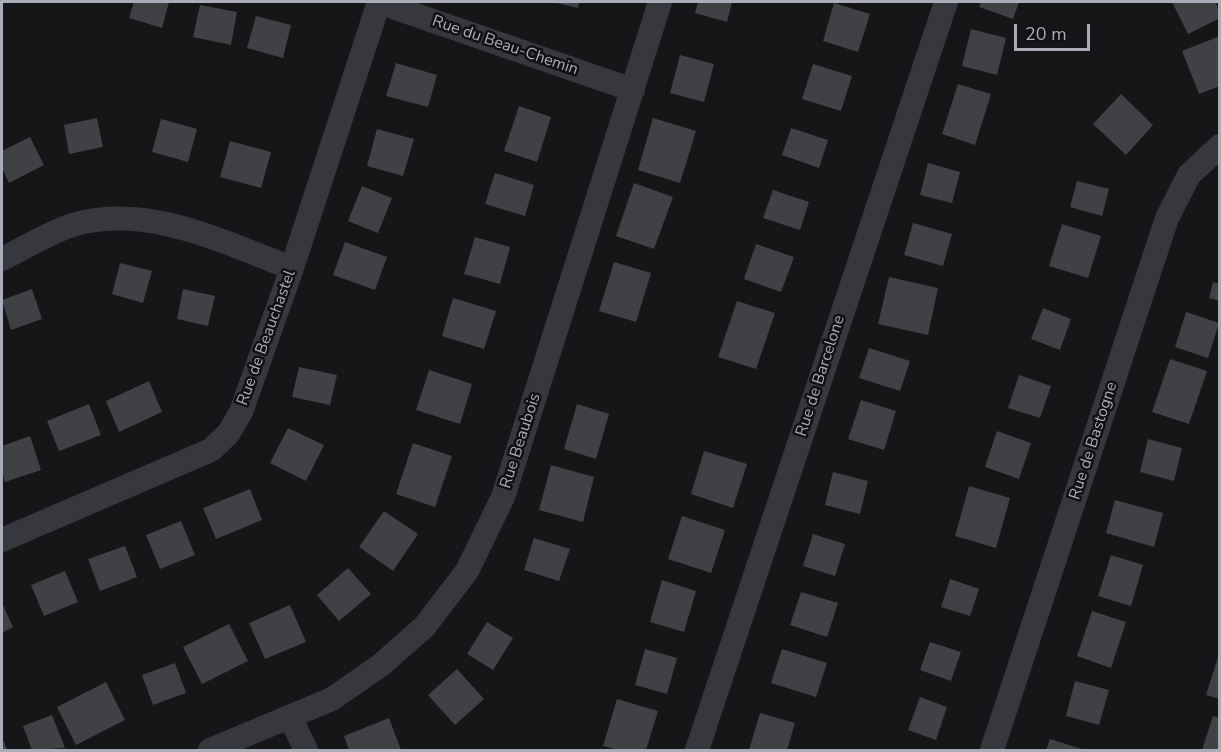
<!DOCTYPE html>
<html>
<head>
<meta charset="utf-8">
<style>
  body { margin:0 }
  #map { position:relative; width:1221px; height:752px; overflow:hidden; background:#161618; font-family:"Nunito Sans",sans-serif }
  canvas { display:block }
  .frame { position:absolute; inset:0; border:3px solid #a8adb8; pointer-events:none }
  .scale { position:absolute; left:1014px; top:24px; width:76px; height:27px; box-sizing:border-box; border:3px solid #a8adb8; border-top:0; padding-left:8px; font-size:18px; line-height:21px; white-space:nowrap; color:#a8adb8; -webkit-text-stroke:4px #111113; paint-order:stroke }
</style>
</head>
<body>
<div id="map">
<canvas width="1221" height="752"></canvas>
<div class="frame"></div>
<div class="scale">20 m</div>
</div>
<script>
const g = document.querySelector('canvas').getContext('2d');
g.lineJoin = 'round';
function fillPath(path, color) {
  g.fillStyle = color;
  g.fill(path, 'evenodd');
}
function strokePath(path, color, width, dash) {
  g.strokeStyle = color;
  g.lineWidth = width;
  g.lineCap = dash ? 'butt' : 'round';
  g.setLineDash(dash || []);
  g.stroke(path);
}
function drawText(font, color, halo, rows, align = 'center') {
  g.font = font + ' "Nunito Sans",sans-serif';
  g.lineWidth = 5;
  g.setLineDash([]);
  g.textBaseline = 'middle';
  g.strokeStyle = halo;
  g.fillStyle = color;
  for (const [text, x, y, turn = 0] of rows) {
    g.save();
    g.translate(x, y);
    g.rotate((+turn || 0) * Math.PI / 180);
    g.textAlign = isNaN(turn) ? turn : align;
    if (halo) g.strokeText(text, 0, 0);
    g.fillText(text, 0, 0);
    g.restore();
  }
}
fillPath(new Path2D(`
  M134 2H169L162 28 129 18Z
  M553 2H579L578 8Z
  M698 2H732L727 22 695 13Z
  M981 2H1019L1013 19 979 7Z
  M1172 2H1216L1220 18 1188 34Z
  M834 3 870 14 858 52 823 41Z
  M200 5 237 12 231 45 193 37Z
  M256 16 291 25 283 58 247 48Z
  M971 29 1006 38 997 75 962 66Z
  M1220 36V86L1199 94 1182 51Z
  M680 55 714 64 704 102 670 93Z
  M396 63 437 75 428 107 386 96Z
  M813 64 852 76 841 111 802 99Z
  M958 84 991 94 975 145 942 134Z
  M1121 94 1153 125 1126 155 1093 124Z
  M519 106 551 117 537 162 504 151Z
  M97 118 103 147 69 154 64 125Z
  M653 118 696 131 680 183 638 170Z
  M161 119 197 129 188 162 152 152Z
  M791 128 828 140 819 168 782 155Z
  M377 129 414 139 403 176 367 166Z
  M30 137 44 165 9 183 2 168V151Z
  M230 141 271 152 261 188 220 177Z
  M928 163 960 172 952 203 920 195Z
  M495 173 534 185 525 216 485 204Z
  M1077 181 1109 189 1102 216 1070 207Z
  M634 183 673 197 654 249 616 236Z
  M362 186 392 198 378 233 348 221Z
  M773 190 809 202 800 230 763 218Z
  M913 223 952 234 943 266 904 255Z
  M1062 224 1101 236 1088 278 1049 266Z
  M475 237 510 247 500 284 464 274Z
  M345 242 387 257 375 290 333 275Z
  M756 244 794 257 781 292 744 279Z
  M614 262 651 273 636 322 599 311Z
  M120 263 152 271 143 303 112 294Z
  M889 277 938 288 928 335 878 324Z
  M1213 282 1220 284V301L1209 298Z
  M32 289 42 319 11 330 2 300Z
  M183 289 215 296 208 326 177 319Z
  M453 298 496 311 484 349 442 336Z
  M737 301 775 313 756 369 718 357Z
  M1043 308 1071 319 1060 350 1031 339Z
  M1186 312 1219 323 1208 358 1175 347Z
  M869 348 910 361 900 391 859 378Z
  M1170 359 1207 371 1189 424 1152 412Z
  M299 367 337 375 330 405 292 397Z
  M429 370 472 384 460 424 416 410Z
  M1019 375 1051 386 1040 418 1008 408Z
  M149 381 162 412 119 432 106 401Z
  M861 400 896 411 884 450 848 439Z
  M89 404 101 435 59 451 47 421Z
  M577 404 609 414 596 459 564 449Z
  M288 428 324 445 306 481 270 463Z
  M997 431 1031 443 1019 479 985 467Z
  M30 436 41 470 5 482 2 471V446Z
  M1148 439 1182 448 1174 481 1140 472Z
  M413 443 452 456 435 507 396 494Z
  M704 451 747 464 733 508 691 494Z
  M551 465 594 477 583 522 539 510Z
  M833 472 868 481 860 514 825 505Z
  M969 486 1010 498 996 548 955 536Z
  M250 489 262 520 216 539 203 508Z
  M1115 500 1163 513 1154 547 1106 533Z
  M384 511 418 534 393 571 359 547Z
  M682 516 725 530 711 573 668 559Z
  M181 521 195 555 160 569 146 535Z
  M813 534 845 544 835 576 803 566Z
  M534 538 570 549 559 581 524 570Z
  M125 546 137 577 100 591 88 559Z
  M1111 555 1143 565 1131 606 1098 596Z
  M348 568 371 594 339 621 317 595Z
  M65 571 78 602 44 616 31 585Z
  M950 579 979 589 970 616 941 607Z
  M662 580 696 591 684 632 650 622Z
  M801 592 838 603 827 637 790 625Z
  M2 603 13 627 2 633Z
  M290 605 306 642 265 659 249 623Z
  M1092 611 1126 622 1111 668 1077 656Z
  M487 622 513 638 493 670 467 654Z
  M229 624 248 661 202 684 183 647Z
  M930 642 961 652 951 681 920 670Z
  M645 649 677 658 667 694 635 685Z
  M782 649 827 663 816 697 771 683Z
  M1220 651V699L1206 695Z
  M175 663 186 693 153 705 142 675Z
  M457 669 484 699 455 725 428 695Z
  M1075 681 1109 690 1099 725 1066 716Z
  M106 682 125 720 76 745 57 707Z
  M920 697 947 707 936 740 908 730Z
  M617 699 658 711 646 750H618L603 746Z
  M760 713 795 723 787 750H749Z
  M52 715 65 748 32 750 23 726Z
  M1213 716 1220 718V750H1202Z
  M389 718 401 750H349L344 736Z
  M2 737 7 750H2Z
  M1050 739 1085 750H1046Z`), '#404145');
strokePath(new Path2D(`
  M378 2 633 90
  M2 259C25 248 51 231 76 224 150 204 225 243 292 268
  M2 540 211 450 228 434 241 412 292 268 379 2
  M290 717 306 750
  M210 750 332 699 381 665 425 626 467 571 503 497 660 2
  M697 750 946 2
  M992 750 1167 218 1189 175 1220 146`), '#37383d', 24);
drawText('16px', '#a8adb8', '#111113', [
  ["Rue du Beau-Chemin",505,46,19],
  ["Rue de Beauchastel",267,338,-70],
  ["Rue de Barcelone",821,376,-72],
  ["Rue Beaubois",521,441,-72],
  ["Rue de Bastogne",1094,441,-72]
]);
</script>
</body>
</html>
